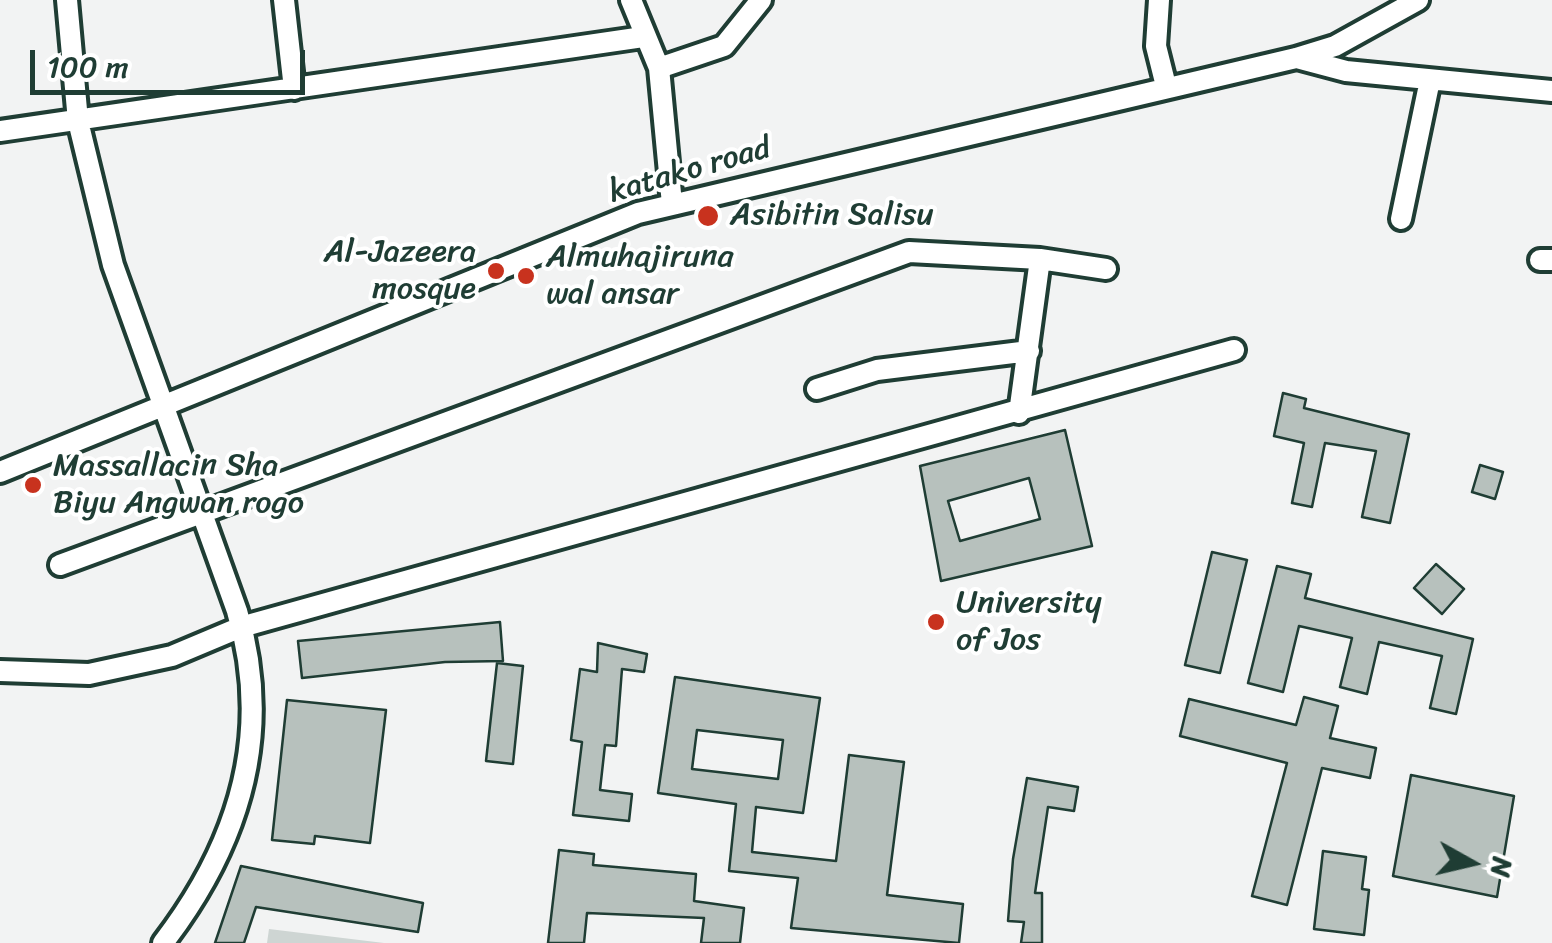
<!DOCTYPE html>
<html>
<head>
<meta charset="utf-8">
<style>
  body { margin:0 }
  #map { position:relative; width:1552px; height:943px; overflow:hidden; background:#f2f3f3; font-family:Sriracha,sans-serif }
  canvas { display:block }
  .north { position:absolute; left:1422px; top:813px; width:100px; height:100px; -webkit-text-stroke:8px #fff; paint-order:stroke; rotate:98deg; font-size:28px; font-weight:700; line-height:40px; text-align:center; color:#1f3d34 }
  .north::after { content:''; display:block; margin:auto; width:35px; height:45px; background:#1f3d34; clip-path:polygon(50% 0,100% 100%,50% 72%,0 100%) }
  .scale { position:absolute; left:30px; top:50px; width:275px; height:45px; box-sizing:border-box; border:5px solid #1f3d34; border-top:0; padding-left:12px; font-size:30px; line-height:35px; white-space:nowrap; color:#1f3d34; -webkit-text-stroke:8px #fff; paint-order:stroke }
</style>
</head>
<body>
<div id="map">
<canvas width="1552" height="943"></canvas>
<div class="north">N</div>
<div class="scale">100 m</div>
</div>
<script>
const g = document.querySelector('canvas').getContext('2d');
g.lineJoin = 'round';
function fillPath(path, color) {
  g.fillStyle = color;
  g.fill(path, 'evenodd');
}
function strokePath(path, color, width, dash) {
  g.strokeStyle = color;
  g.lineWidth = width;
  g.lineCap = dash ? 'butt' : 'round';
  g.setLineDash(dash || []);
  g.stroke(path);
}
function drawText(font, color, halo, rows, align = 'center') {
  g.font = font + ' Sriracha,sans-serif';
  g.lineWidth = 8;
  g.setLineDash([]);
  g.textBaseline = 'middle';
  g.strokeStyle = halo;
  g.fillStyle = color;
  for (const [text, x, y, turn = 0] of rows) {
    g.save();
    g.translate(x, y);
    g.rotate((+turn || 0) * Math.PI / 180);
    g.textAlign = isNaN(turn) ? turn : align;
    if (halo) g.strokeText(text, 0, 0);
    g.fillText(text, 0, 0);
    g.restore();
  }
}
fillPath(new Path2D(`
  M269 929 384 943H267Z`), '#ced5d3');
const building = new Path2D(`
  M1283 393 1306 399 1304 408 1409 434 1390 523 1362 517 1376 451 1325 443 1312 507 1292 503 1304 443 1274 436Z
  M1065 430 1092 546 941 581 920 466ZM1029 478 1040 519 960 541 948 501Z
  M1480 465 1503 472 1495 499 1472 492Z
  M1212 552 1247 560 1220 673 1185 665Z
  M1436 564 1464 589 1442 614 1414 588Z
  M1277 566 1311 574 1305 598 1473 639 1456 714 1430 708 1442 656 1379 642 1367 694 1340 687 1352 638 1299 626 1283 692 1248 683Z
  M500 622 503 661 445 662 302 678 298 641Z
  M598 643 647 654 644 672 622 669 616 746 605 745 600 790 632 794 629 821 573 815 582 742 571 740 580 669 597 672Z
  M497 663 523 666 513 764 486 761Z
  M675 677 820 698 803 813 756 807 752 852 836 861 849 755 904 762 887 895 963 904 959 943 791 928 798 878 729 871 736 804 658 793ZM697 730 783 740 778 779 692 769Z
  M1304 697 1338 706 1330 738 1376 748 1370 778 1322 768 1287 905 1252 896 1287 763 1180 736 1189 699 1296 725Z
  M287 700 386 710 370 843 315 836 314 844 272 840Z
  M1411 775 1514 796 1497 897 1393 876Z
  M1027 778 1078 787 1074 811 1048 807 1035 893H1042V943H1021L1024 922 1008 921 1013 859Z
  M559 850 594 854 593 865 696 874 694 901 744 908 740 943H701L704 918 587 913 584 943H548Z
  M1323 851 1366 857 1362 889 1369 890 1364 935 1314 929Z
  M241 866 423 903 418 932 256 907 244 943H215Z`);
fillPath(building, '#b7c1bd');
strokePath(building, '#1f3d34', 2.5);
const minor = new Path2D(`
  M67 0 78 121 113 265 237 611C274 734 239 844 163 943
  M284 0 294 89
  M631 0 659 68 672 204
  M1159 0 1156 46 1166 86
  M1297 58 1346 71 1552 91
  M659 68 724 46 761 0
  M0 131 643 37
  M1401 219 1430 80
  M1540 260H1552
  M817 389 877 370 1029 351
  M1019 413 1040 259
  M0 472 638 213 1296 58 1335 46 1418 0
  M60 565 909 252 1040 259 1106 269
  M0 671 89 674 172 656 241 627 1234 350`);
strokePath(minor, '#1f3d34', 28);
strokePath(minor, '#fff', 20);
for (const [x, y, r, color] of [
  [708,216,12,"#c8321e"],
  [496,271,10,"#c8321e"],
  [526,276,10,"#c8321e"],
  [33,485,10,"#c8321e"],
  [936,622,10,"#c8321e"]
]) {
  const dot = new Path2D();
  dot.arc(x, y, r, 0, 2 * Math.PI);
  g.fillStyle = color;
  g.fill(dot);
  strokePath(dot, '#fff', 4);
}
drawText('32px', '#1f3d34', '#fff', [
  ["katako road",690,171,-16]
]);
drawText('32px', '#1f3d34', '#fff', [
  ["Asibitin Salisu",730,216],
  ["Al-Jazeera",476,253,"right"],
  ["mosque",476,290,"right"],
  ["Almuhajiruna",546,258],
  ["wal ansar",546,295],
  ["Massallacin Sha",53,467],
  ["Biyu Angwan rogo",53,504],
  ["University",956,604],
  ["of Jos",956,641]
], 'left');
</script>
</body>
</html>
